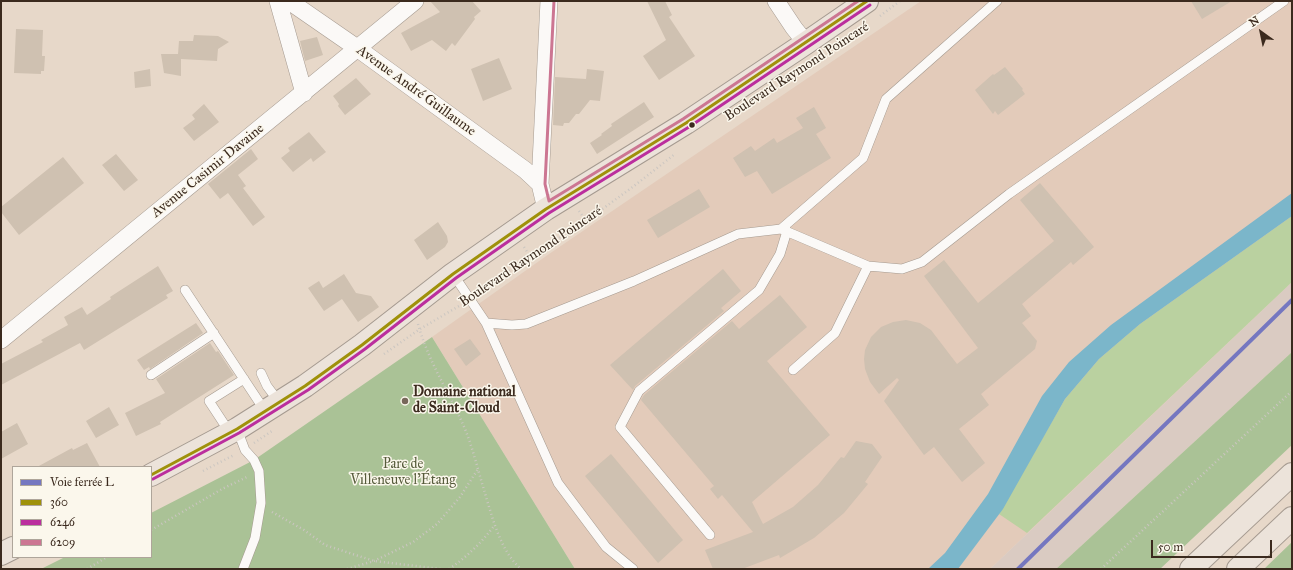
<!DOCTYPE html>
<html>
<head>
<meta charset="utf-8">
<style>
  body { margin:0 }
  #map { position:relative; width:1293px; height:570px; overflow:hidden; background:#e7d8c9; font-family:"IM FELL Great Primer",serif }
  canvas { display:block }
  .frame { position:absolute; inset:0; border:2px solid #3b2a1e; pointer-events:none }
  .legend { position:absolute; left:12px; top:466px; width:140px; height:92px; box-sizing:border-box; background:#fbf7ec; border:1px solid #aea59a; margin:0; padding:5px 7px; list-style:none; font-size:12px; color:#3b2a1e }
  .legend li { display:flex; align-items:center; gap:8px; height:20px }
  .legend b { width:20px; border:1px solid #aea59a }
  .north { position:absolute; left:1241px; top:12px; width:40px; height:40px; -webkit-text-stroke:3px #fbf7ec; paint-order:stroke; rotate:327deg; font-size:11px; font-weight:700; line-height:16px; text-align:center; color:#3b2a1e }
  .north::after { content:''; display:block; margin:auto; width:14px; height:18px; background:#3b2a1e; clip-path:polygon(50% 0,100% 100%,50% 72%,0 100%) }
  .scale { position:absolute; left:1151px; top:540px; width:121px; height:18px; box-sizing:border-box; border:2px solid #3b2a1e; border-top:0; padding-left:5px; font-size:12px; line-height:14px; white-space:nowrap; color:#3b2a1e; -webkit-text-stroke:3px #fbf7ec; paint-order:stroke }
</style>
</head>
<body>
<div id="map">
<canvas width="1293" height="570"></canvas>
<div class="frame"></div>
<ul class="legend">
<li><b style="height:5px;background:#7577c0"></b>Voie ferrée L</li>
<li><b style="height:5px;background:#9f910a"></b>360</li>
<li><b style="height:5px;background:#bb2e9e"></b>6246</li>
<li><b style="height:5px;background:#cc7692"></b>6209</li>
</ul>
<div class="north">N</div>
<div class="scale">50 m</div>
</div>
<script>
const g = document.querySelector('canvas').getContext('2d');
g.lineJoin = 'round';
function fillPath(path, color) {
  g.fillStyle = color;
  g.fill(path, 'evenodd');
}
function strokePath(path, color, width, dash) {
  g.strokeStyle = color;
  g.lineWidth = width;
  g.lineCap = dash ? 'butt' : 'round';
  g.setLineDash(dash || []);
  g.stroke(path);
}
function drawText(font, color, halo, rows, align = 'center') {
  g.font = font + ' "IM FELL Great Primer",serif';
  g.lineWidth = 3;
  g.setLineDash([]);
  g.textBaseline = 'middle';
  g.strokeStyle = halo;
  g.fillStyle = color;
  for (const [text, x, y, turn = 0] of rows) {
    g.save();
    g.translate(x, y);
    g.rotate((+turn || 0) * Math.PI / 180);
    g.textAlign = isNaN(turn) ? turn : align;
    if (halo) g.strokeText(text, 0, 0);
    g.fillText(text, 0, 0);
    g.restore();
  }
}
fillPath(new Path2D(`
  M921 1H1292V282L990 569H575L432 337 549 254Z`), '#e3cbba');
fillPath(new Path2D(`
  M1292 282V352L1056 569H990Z`), '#dacbc2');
fillPath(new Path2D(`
  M1292 216V282L1027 533 999 514 1065 399 1099 359 1140 324Z`), '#bad1a0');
fillPath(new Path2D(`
  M432 337 575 569H41L65 557H151V513L254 460Z
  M1292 352V445L1160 569H1056Z
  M1292 542V569H1264Z`), '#aac296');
fillPath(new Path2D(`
  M1292 193V216L1140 324 1099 359 1065 399 1003 509 958 569H928L945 553 988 494 1042 396 1069 362 1111 325Z`), '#7bb6ca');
fillPath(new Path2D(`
  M430 1H472L481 11 474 17 475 19 455 46 452 43 446 51 432 40 411 51 401 33 440 12Z
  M647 1H665L672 15 669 17 695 56 659 80 643 56 666 40Z
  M1191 1H1232L1202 19Z
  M16 29 43 30 42 56H45L44 71H41V74L14 73Z
  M194 35 218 36 229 42 218 49 217 61 181 59V76L164 73 161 54H178L179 41H193Z
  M317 37 323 55 305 61 300 41Z
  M499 58 512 89 483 101 471 69Z
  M1005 67 1023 89 1022 90 1025 94 998 115 995 111 993 114 975 90 993 74 994 75Z
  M150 69 151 86 135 88 134 72Z
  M587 69 604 71 600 101 590 100 579 114H576L569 123H564L563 126 553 125 555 77 586 79Z
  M356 78 371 94 345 115 338 106 339 104 333 96Z
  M644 102 654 117 597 154 590 143 602 135 601 134 612 126 611 124Z
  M204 104 219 122 194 141 183 128 195 119 192 115Z
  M814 107 826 128 816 134 831 158 772 194 757 171 745 177 733 158 751 146 755 151 774 138 777 143 803 128 796 118Z
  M309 132 326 152 313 162 311 158 293 172 281 158 290 151 288 148Z
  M251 149 258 159 238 175 246 186 243 188 265 217 253 226 228 193 220 199 208 184Z
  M116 154 138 180 124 191 102 165Z
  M63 157 84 183 19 235 1 212V207Z
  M1040 183 1094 247 1073 265 1071 262 1022 304 1031 316 1022 323 1037 341 1035 349 981 394 989 405 959 429 985 463 962 482 934 447 924 455 884 401 899 380 897 378 879 394 870 382 865 369 864 359 865 350 871 337 881 327 893 322 906 320 920 323 931 330 957 364 978 348 924 276 944 260 978 303 1054 241 1020 200Z
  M699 189 710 207 658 238 647 220Z
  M438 222 447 236 448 242 445 247 427 260 414 240Z
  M158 266 173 291 166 295 168 298 84 350 80 343 1 385V364L43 342 41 340 68 325 64 317 82 307 87 315 111 299 110 297Z
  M723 269 741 291 721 308 724 311 635 386 633 390 610 365Z
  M344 274 356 293 371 296 379 307 358 322 342 299 324 311 308 288 319 281 323 288Z
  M780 295 807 327 767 361 830 435 752 502 763 524 793 507 818 485 841 457 844 458 856 441 872 444 882 457 865 482 868 484 844 513 814 538 780 558 779 555 742 569H713L705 550 753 532 722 495 718 499 710 489 714 486 641 400 644 395 732 321 739 329Z
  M196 323 203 333 150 369 149 367 144 370 137 360Z
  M470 339 481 354 466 366 454 349Z
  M210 343 216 352 218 351 234 375 160 422 161 424 136 436 125 413 165 393 156 379Z
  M109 407 119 425 96 438 86 421Z
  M17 423 28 444 1 459V432Z
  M87 443 100 467H37L72 448 73 450Z
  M611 454 683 540 658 563 585 476Z`), '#cfc1b1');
const service = new Path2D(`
  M781 229 863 158 886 99 997 1
  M453 274 486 323 558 483 606 547 633 569
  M185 290 265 411
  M486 323 512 325 526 324 634 281 738 234 781 229 868 266 902 269 922 262 1009 194 1284 1
  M793 370 835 333 868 266
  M261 373 267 386 279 402
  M151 375 214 333
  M237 429 245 450 254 460 259 471 261 503 255 538 243 569
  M230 433 209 401 244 379
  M710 535 620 427 639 391 759 290 780 254 787 231`);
const minor = new Path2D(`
  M278 1 304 93
  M289 1 357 48 525 170 540 184
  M776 1 794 28 806 43
  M546 209 540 184 549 1
  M1 340 415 1`);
const primary = new Path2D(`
  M151 475 237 429 305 386 362 345 453 274 546 209 686 123 806 43 867 1
  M1 554 13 548`);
const motorway = new Path2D(`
  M1191 569 1292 474
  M1238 569 1292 518`);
strokePath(service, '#a59a90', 10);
strokePath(minor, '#a59a90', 18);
strokePath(primary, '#a59a90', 24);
strokePath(motorway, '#a59a90', 24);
strokePath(new Path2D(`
  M880 16 900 1
  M579 211 586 221
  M524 247 530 256
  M480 292 530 256 586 221 634 186 675 154
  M418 324C428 361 450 394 465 429 473 449 478 470 484 490 492 516 500 551 521 569
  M384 354 420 329 459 306
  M254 443 272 431
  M203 471 234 455
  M272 512 304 530 325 545 374 561 441 569
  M151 530 222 489 247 477
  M87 569 107 557
  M347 569 374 561 413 542 437 524 460 497 478 469
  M449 569C467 557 481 543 494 526
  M1101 569 1292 391`), '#cbc6c1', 2.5, [1, 3]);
strokePath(service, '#fbf9f7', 9);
strokePath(minor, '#fbf9f7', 17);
strokePath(primary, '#ece3da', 22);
strokePath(motorway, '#ece3da', 22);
strokePath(new Path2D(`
  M151 475 237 429 305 386 362 345 453 274 546 209 686 123 867 1`), '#9f910a', 3);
strokePath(new Path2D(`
  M153 479 239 433 308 390 365 349 456 278 549 213 689 127 870 5`), '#bb2e9e', 3);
strokePath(new Path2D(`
  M554 1 545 184 549 201 683 119 858 1`), '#cc7692', 3);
strokePath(new Path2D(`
  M1018 569 1292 300`), '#7577c0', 4);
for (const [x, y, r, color] of [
  [692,125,3.5,"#3b2a1e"],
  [405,401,4,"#77675a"]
]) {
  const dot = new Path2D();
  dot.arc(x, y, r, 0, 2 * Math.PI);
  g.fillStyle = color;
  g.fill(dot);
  strokePath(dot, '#fbf7ec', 1.5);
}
drawText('14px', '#3b2a1e', '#fbf7ec', [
  ["Boulevard Raymond Poincaré",797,72,-33],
  ["Avenue André Guillaume",416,91,36],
  ["Avenue Casimir Davaine",208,171,-39],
  ["Boulevard Raymond Poincaré",531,257,-34]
]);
drawText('bold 14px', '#3b2a1e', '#fbf7ec', [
  ["Domaine national",413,393],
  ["de Saint-Cloud",413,409]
], 'left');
drawText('14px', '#565b3b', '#fbf7ec', [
  ["Parc de",403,465],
  ["Villeneuve l'Étang",403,481]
]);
</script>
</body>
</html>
